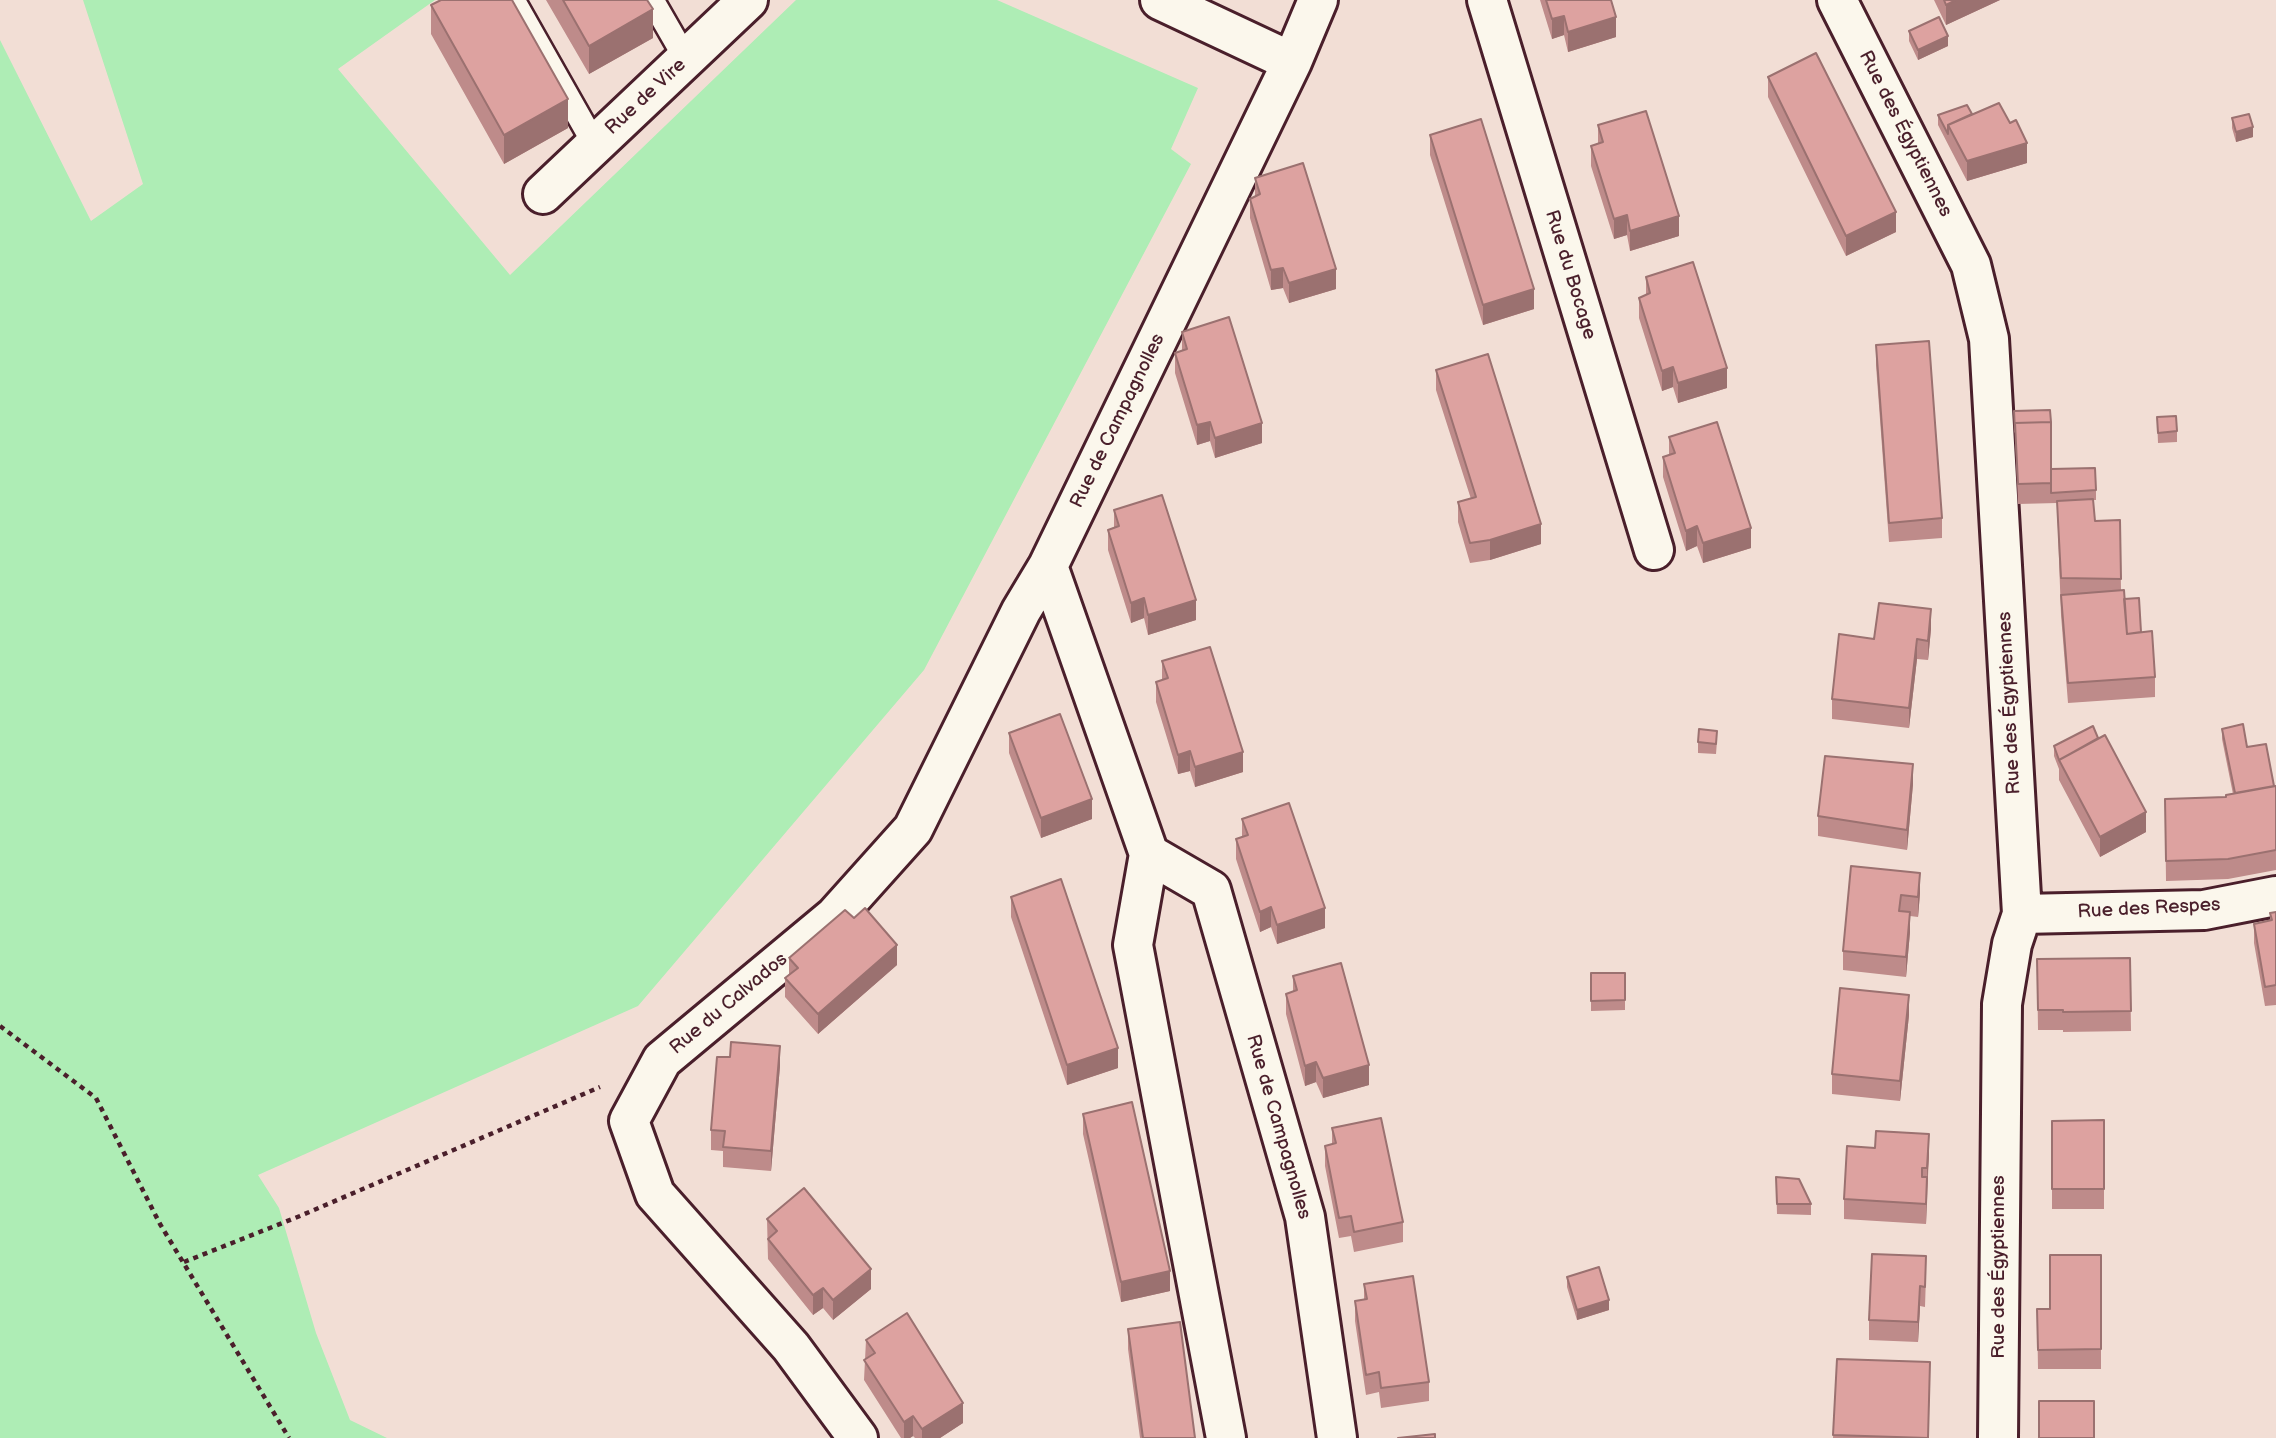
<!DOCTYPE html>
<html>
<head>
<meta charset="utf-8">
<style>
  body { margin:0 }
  canvas { display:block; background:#f2ded5 }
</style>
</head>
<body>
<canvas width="2276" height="1438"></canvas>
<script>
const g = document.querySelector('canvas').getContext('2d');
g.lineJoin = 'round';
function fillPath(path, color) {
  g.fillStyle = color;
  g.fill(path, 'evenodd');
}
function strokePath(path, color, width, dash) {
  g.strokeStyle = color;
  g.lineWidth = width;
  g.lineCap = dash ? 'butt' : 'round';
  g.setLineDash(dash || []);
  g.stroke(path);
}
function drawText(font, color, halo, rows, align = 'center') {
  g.font = font + ' "Balsamiq Sans",sans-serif';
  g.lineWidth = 5;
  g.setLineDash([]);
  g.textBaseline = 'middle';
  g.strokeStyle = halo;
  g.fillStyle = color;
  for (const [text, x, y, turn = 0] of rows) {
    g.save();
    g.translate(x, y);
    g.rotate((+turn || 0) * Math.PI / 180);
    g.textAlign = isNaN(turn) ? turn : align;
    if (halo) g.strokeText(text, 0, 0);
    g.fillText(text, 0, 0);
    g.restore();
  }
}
fillPath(new Path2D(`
  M83 0H435L338 69 510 275 796 0H997L1198 88 1171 149 1191 164 924 670 638 1006 258 1175 279 1208 316 1333 350 1420 387 1438H0V40L91 221 143 184Z`), '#aeedb5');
const service = new Path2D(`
  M513 0 595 145
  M652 0 686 59`);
const minor = new Path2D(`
  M1160 0 1292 62
  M1487 0 1654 550
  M1837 0 1971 265 1989 339 2022 914 2012 944 2002 1004 1998 1438
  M543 194 748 0
  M1048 566 1149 854 1211 890 1305 1217 1337 1438
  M1149 854 1133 945 1226 1438
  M2022 914 2204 910 2276 896
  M858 1438 791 1347 655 1194 629 1121 662 1060 835 916 913 829 1021 611 1048 566 1292 62 1318 0`);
strokePath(service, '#4a1f2b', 28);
strokePath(minor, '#4a1f2b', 44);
strokePath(new Path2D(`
  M0 1026 96 1098 160 1224 289 1438
  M184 1262 300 1216 600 1087`), '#4a1f2b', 4.5, [5, 5]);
strokePath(service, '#fbf7ec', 23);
strokePath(minor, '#fbf7ec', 38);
fillPath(new Path2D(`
  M546 0H647L653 38 589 74Z
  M1540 0H1611L1616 37 1568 52 1564 35 1552 39Z
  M1934 0H2000L1946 25Z
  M431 5 568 128 504 164 431 34Z
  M1909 31 1948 46 1918 60 1909 41Z
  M1768 77 1896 232 1846 256 1768 97Z
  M1972 114 2010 123 2027 163 1967 181 1938 125V115Z
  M2232 118 2253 137 2236 142 2232 128Z
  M1598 125 1679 236 1630 251 1627 235 1614 239 1591 166V146L1598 144Z
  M1430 135 1534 309 1483 325 1430 155Z
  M1255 178 1336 289 1289 303 1283 288 1271 290 1250 218V199L1255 196Z
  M1646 277 1727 388 1678 403 1673 387 1662 391 1639 318V298L1646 295Z
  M1182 332 1262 443 1215 458 1210 441 1197 445 1175 373V353L1182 351Z
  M1876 345 1942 518V538L1889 542 1876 365Z
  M1436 370 1541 544 1490 560 1470 563 1458 522V502L1471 499 1436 390Z
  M2050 410 2051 493 2096 490V500H2093L2095 521 2120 520 2121 590 2141 632 2155 677V697L2068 703 2061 615 2057 503 2018 504 2014 411Z
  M2157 417 2177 431V442L2158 443Z
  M1669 437 1751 548 1703 563 1697 546 1686 551 1663 477V457L1669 455Z
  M1114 510 1196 620 1148 635 1144 618 1131 623 1108 550V530L1114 527Z
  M1931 629 1928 660 1917 659 1909 728 1832 719V699L1874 639Z
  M1162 661 1243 772 1195 787 1190 771 1178 774 1156 702V682L1162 680Z
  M2222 729 2247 747 2274 786H2276V870L2228 879 2166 881 2165 799 2226 797 2233 794 2222 739Z
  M1009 733 1092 819 1041 838 1009 753Z
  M2098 738 2146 832 2100 857 2059 780V769L2054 756V746Z
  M1717 741 1716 754 1698 753V742Z
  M1913 784 1907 850 1818 836V816Z
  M1242 819 1325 928 1277 944 1271 927 1260 932 1236 859V839L1242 837Z
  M1851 866 1920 893 1918 917 1910 916V932L1906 977 1843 970V951Z
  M1011 897 1118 1068 1067 1085 1011 917Z
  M2276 912V1005L2265 1006 2254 943V924L2270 920V913Z
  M789 958 897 965 818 1034 785 997V978L789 974Z
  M2130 958 2131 1031 2063 1032V1030H2038L2037 959Z
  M1591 973H1625V1010L1591 1011Z
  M1293 976 1369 1085 1323 1098 1316 1082 1305 1086 1286 1014V994L1293 992Z
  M1909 1015 1900 1101 1832 1094V1074Z
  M780 1066 771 1171 723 1167V1151L711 1150V1130Z
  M1083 1114 1170 1291 1121 1302 1083 1134Z
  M2104 1120V1209H2052V1121Z
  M1332 1128 1403 1222V1242L1354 1252 1351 1236 1339 1238 1325 1166V1146L1332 1144Z
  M1929 1153 1926 1224 1844 1219V1199Z
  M1776 1177 1811 1204V1215L1777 1214Z
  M767 1219 871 1289 833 1320 823 1308 813 1315 768 1259Z
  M2101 1255V1369H2038L2037 1309H2050Z
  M1926 1276 1925 1307 1920 1306 1918 1342 1869 1340V1320Z
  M1567 1277 1609 1310 1577 1320 1567 1287Z
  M1364 1284 1429 1382V1401L1381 1408 1379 1392 1366 1395 1355 1321V1301L1364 1300Z
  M1128 1329 1195 1438H1140L1128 1349Z
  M866 1340 963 1423 940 1438H915L913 1436 910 1438H901L864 1380Z
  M1837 1359 1930 1382 1928 1438H1833Z`), '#be8b8a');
fillPath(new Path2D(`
  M1956 0H2000L1946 25V5Z
  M653 9V38L589 74V46Z
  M1564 16V35L1552 39V19Z
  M1616 17V37L1568 52V32Z
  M1948 36V46L1918 60V50Z
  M568 99V128L504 164V135Z
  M2253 127V137L2236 142V132Z
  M2027 143V163L1967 181V161Z
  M1896 212V232L1846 256V236Z
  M1627 215V235L1614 239V219Z
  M1679 216V236L1630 251V231Z
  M1283 268V288L1271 290V270Z
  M1336 269V289L1289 303V283Z
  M1534 289V309L1483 325V305Z
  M1673 367V387L1662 391V371Z
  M1727 368V388L1678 403V383Z
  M1210 422V441L1197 445V425Z
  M1262 423V443L1215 458V438Z
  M1541 524V544L1490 560V540Z
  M1697 526V546L1686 551V531Z
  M1751 528V548L1703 563V543Z
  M1144 598V618L1131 623V603Z
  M1196 600V620L1148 635V615Z
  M1931 609V629L1928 660V641Z
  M1917 639V659L1909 728V708Z
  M1190 751V771L1178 774V755Z
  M1243 752V772L1195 787V767Z
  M1913 764V784L1907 850V830Z
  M1092 799V819L1041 838V818Z
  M2146 812V832L2100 857V837Z
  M1920 873V893L1918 917V897Z
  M1271 907V927L1260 932V912Z
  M1325 908V928L1277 944V925Z
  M1910 912V932L1906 977V957Z
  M897 945V965L818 1034V1014Z
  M1909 995V1015L1900 1101V1081Z
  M780 1046V1066L771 1171V1151Z
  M1118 1048V1068L1067 1085V1065Z
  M1316 1062V1082L1305 1086V1066Z
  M1369 1065V1085L1323 1098V1078Z
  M1929 1134V1153L1927 1188V1168Z
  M1927 1177V1197L1926 1224V1204Z
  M871 1269V1289L833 1320V1300Z
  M1170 1271V1291L1121 1302V1282Z
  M1920 1286V1306L1918 1342V1322Z
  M823 1288V1308L813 1315V1295Z
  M1609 1300V1310L1577 1320V1310Z
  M963 1403V1423L940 1438H922V1429Z
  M913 1416V1436L910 1438H904V1422Z`), '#9b7170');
const building = new Path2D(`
  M441 0H512L568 99 504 135 431 5Z
  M563 0H647L653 9 589 46Z
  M1546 0H1611L1616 17 1568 32 1564 16 1552 19Z
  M1944 0H1956L1946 5Z
  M1939 17 1948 36 1918 50 1909 31Z
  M1816 53 1896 212 1846 236 1768 77Z
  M1999 103 2010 123 2016 120 2027 143 1967 161 1948 125Z
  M1967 105 1972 114 1948 125V134L1938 115Z
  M1646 111 1679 216 1630 231 1627 215 1614 219 1591 146 1603 142 1598 125Z
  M2249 114 2253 127 2236 132 2232 118Z
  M1481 119 1534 289 1483 305 1430 135Z
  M1303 163 1336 269 1289 283 1283 268 1271 270 1250 199 1260 194 1255 178Z
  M1693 262 1727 368 1678 383 1673 367 1662 371 1639 298 1650 293 1646 277Z
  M1229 317 1262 423 1215 438 1210 422 1197 425 1175 353 1187 349 1182 332Z
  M1929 341 1942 518 1889 523 1876 345Z
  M1488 354 1541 524 1490 540 1470 543 1458 502 1476 497 1436 370Z
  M2050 410 2051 422 2015 423V432L2014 411Z
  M2176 416 2177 431 2158 433 2157 417Z
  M1717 422 1751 528 1703 543 1697 526 1686 531 1663 457 1675 453 1669 437Z
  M2051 422V483L2018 484 2015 423Z
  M2095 468 2096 490 2051 493V469Z
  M1162 495 1196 600 1148 615 1144 598 1131 603 1108 530 1119 526 1114 510Z
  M2093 499 2095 521 2120 520 2121 579 2061 578 2057 501Z
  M2124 590 2127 634 2152 631 2155 677 2068 683 2061 595Z
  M2139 598 2141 632 2127 634 2124 599Z
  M1879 603 1931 609 1928 641 1917 639 1909 708 1832 699 1839 634 1874 639Z
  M1210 647 1243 752 1195 767 1190 751 1178 755 1156 682 1168 678 1162 661Z
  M1060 714 1092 799 1041 818 1009 733Z
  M2243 724 2247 747 2266 744 2274 786 2235 793 2222 729Z
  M2093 726 2098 738 2059 760 2054 746Z
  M1699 729 1717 731 1716 744 1698 742Z
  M2105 735 2146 812 2100 837 2059 760Z
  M1825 756 1913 764 1907 830 1818 816Z
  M2276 786V850L2228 859 2166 861 2165 799 2226 797V795Z
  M1289 803 1325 908 1277 925 1271 907 1260 912 1236 839 1248 835 1242 819Z
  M1851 866 1920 873 1918 897 1901 895 1899 911 1910 912 1906 957 1843 951Z
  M1061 879 1118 1048 1067 1065 1011 897Z
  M865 908 897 945 818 1014 785 978 798 968 789 958 845 910 854 918Z
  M2276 912V985L2265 987 2254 924 2272 920 2270 913Z
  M2130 958 2131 1011 2063 1012V1010H2038L2037 959Z
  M1341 963 1369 1065 1323 1078 1316 1062 1305 1066 1286 994 1297 990 1293 976Z
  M1591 973H1625V1000L1591 1001Z
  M1840 988 1909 995 1900 1081 1832 1074Z
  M731 1042 780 1046 771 1151 723 1147 725 1131 711 1130 717 1057H730Z
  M1132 1102 1170 1271 1121 1282 1083 1114Z
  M1381 1118 1403 1222 1354 1232 1351 1216 1339 1218 1325 1146 1336 1143 1332 1128Z
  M2104 1120V1189H2052V1121Z
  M1876 1131 1929 1134 1927 1168H1922V1177H1927L1926 1204 1844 1199 1847 1146 1875 1148Z
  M1776 1177 1799 1179 1811 1204H1777Z
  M804 1188 871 1269 833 1300 823 1288 813 1295 768 1239 777 1231 767 1219Z
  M1872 1254 1926 1256 1925 1287 1920 1286 1918 1322 1869 1320Z
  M2050 1255H2101V1349L2038 1350 2037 1309H2050Z
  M1599 1267 1609 1300 1577 1310 1567 1277Z
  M1413 1276 1429 1382 1381 1388 1379 1372 1366 1375 1355 1301 1367 1299 1364 1284Z
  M907 1313 963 1403 922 1429 913 1416 904 1422 864 1360 875 1353 866 1340Z
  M1180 1322 1195 1438H1143L1128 1329Z
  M1837 1359 1930 1362 1928 1438 1833 1435Z
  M2039 1401H2094V1438H2039Z
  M1435 1434V1438H1398Z`);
fillPath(building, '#dda2a0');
strokePath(building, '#9b7170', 2);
drawText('19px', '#4a1f2b', '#fbf7ec', [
  ["Rue de Vire",646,97,-43],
  ["Rue des Égyptiennes",1905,134,63],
  ["Rue du Bocage",1570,275,73],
  ["Rue de Campagnolles",1118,421,-64],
  ["Rue des Égyptiennes",2010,703,-93],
  ["Rue des Respes",2149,909,-3],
  ["Rue du Calvados",729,1004,-40],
  ["Rue de Campagnolles",1278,1127,74],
  ["Rue des Égyptiennes",1999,1267,-90]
]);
</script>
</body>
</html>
